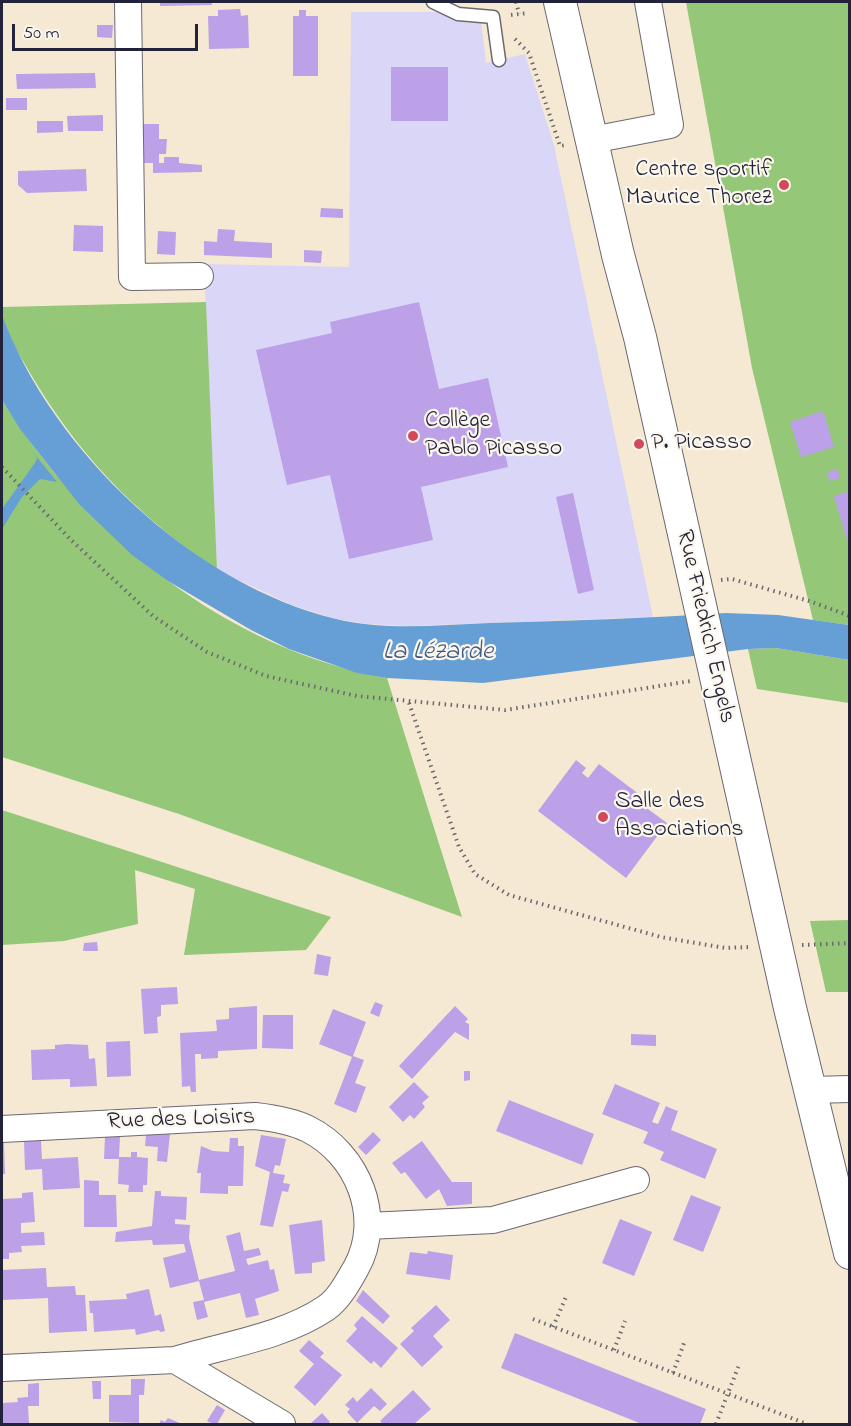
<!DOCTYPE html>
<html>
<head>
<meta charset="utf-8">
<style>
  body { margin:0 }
  #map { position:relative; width:851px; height:1426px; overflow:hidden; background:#f5e9d3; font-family:"Indie Flower",sans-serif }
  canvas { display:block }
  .frame { position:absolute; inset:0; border:3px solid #22223b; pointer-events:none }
  .scale { position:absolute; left:12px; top:24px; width:186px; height:27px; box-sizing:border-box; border:3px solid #22223b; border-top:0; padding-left:8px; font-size:18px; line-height:21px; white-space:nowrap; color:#22223b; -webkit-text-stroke:4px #fbf7ec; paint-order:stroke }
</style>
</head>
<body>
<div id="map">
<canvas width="851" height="1426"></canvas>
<div class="frame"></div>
<div class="scale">50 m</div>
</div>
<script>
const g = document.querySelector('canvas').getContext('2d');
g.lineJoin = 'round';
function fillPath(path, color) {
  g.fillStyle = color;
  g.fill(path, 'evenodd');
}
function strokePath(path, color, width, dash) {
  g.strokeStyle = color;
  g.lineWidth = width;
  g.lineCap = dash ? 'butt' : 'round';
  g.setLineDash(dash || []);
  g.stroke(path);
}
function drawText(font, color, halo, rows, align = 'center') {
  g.font = font + ' "Indie Flower",sans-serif';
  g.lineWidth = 4.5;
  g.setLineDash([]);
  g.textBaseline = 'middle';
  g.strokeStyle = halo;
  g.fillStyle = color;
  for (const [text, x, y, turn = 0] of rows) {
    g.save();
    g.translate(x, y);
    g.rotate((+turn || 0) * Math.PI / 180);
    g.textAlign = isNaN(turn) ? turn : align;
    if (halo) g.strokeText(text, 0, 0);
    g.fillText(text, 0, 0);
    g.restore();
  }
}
fillPath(new Path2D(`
  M351 12H438L468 23 481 22 486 63 525 54 554 145 653 617 409 626 366 624 336 619 294 606 217 570 204 264 349 267Z`), '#dad6f7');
fillPath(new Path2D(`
  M686 2H849V625L813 620 752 368Z
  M206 302 217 570C134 513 76 453 26 366 16 348 1 328 2 307Z
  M2 400C87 536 226 649 387 678L462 917 179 814 2 757Z
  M776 648 849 660V703L757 689 748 649Z
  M2 810 331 917 306 950 184 955 195 889 135 870 138 924 64 941 2 945Z
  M849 920V992H826L810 921Z`), '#94c778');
fillPath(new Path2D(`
  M2 315C52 451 194 585 336 619 386 631 439 625 490 623 569 621 647 618 726 613L778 615 849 625V660L776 648 748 649 483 683 387 678 357 673 289 649 251 630 168 581 132 555 79 504 20 429 2 400Z
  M32 451 57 482 40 479 22 497 2 529V509L35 463 37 458Z`), '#669fd5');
fillPath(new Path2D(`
  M160 2H211L212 5 160 6Z
  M240 9 241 16 248 15 249 48 209 49 208 16H218V10Z
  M299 10H306V16H318V76H293V16H299Z
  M97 25H113L112 38 97 37Z
  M391 67H448V121H391Z
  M95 73 96 88 17 89 16 74Z
  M6 98H27V110H6Z
  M103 115V131H68L67 116Z
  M37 121H63V132L37 133Z
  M143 124H159V139H167L166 154H159V163H164V157H179V163L202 165V172L153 173V163H144Z
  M86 169 87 191 27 193 18 185V171Z
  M321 208 343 209V218L320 217Z
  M74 225 103 226V252L73 251Z
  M218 229 235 230 234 241 272 243V258L204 255V241L217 242Z
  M158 231 176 232 175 255 157 254Z
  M304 250 322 251 321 263 304 262Z
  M419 302 439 389 488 378 508 467 421 487 433 540 349 559 330 475 287 485 256 350 332 333 330 322Z
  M823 411 834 447 801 457 790 422Z
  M837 469 840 478 830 481 827 472Z
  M850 491V547H849L834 496Z
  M573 493 594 590 578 594 556 497Z
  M576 760 586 768 582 773 588 778 599 764 652 804 648 809 667 823 626 878 538 811Z
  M97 942 98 951H83L84 943Z
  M317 954 331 957 328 976 314 974Z
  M177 987 178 1004 161 1005V1016L157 1017 158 1033 144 1034 141 989Z
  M375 1002 383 1005 379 1017 370 1013Z
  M257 1006V1049L218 1051V1058L201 1059V1054H195L196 1092H191L190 1086 182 1087 180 1033 217 1031 216 1020 229 1019V1008Z
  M455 1006 468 1019 465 1022 469 1024V1040L455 1032 412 1079 399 1066Z
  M333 1009 366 1022 353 1056 364 1060 355 1083 366 1087 356 1113 334 1104 352 1057 319 1044Z
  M263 1015H293V1049L262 1048Z
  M631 1034 656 1035V1046L631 1045Z
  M130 1041 131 1076 107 1077 106 1042Z
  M68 1044 88 1045 89 1059 95 1058 97 1086 70 1087V1079L32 1080 31 1050 55 1049V1045Z
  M464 1071H470V1080L464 1081Z
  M414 1082 429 1097 422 1103 425 1107 414 1119 410 1115 403 1122 389 1107Z
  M615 1084 660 1103 652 1122 658 1124 666 1106 670 1108 678 1111 671 1130 717 1149 705 1179 660 1160 664 1152 643 1143 648 1132 602 1114Z
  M509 1100 594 1134 582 1165 496 1131Z
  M373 1132 381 1140 366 1155 358 1147Z
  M170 1134 167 1162 157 1161 158 1147 145 1146 146 1135Z
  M261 1135 286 1139 280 1166 275 1165 273 1173 285 1175 283 1183 290 1184 288 1192 282 1191 273 1227 260 1225 270 1172 255 1166Z
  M105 1137H120L119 1157H131V1152H137V1157L148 1158 147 1185H143V1192H128L129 1185 118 1184 119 1159H104Z
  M230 1138H238V1146H244L243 1186H228V1194L200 1193 201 1173H197L201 1146 213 1151 229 1152Z
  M24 1141H41L42 1159 78 1157 80 1188 43 1190 42 1169 25 1170Z
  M422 1141 452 1182H472V1204L447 1206 439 1189 426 1199 405 1172 401 1174 392 1163Z
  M4 1142 5 1174H2V1143Z
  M84 1180 99 1181V1195H116L117 1227H84Z
  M155 1191H161V1196L187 1197 186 1220 175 1219V1224L190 1225 189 1238 199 1280 235 1271 226 1236 240 1232 244 1251 259 1248 261 1255 246 1259 248 1265 268 1260 270 1270 274 1269 279 1291 255 1299 259 1315 246 1318 240 1293 204 1302 208 1317 197 1320 193 1302 204 1300 199 1281 170 1288 163 1258 186 1252 184 1244 153 1245 152 1240 115 1242 116 1232 152 1226Z
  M33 1192 35 1222 21 1223V1233L44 1232 45 1245 21 1246 22 1252 9 1253V1259H2V1199L22 1198V1193Z
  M691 1195 721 1207 703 1252 673 1240Z
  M620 1219 652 1232 634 1276 602 1263Z
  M322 1220 325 1261 312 1263V1273L295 1274 289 1225Z
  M428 1251 453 1255 450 1280 406 1274 410 1252 427 1254Z
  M46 1268 47 1287 75 1286 76 1295H85L87 1331 49 1333 48 1298 2 1300V1270Z
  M149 1289 155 1316 161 1314 165 1331 160 1332 159 1330 136 1335 135 1329 94 1332 93 1313H90L89 1301 127 1299 126 1294Z
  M363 1290 390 1316 383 1324 356 1301Z
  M436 1305 450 1320 433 1336 443 1347 422 1367 400 1344 414 1331 411 1328Z
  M362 1316 398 1348 381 1368 374 1361 371 1364 346 1341 357 1329 354 1325Z
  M515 1333 706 1409 700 1424H642L501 1368Z
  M309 1340 324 1353 320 1357 342 1375 315 1406 294 1387 314 1364 299 1351Z
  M131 1379H145L144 1395H139V1423L109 1422V1395H131Z
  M92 1381H101V1399H93Z
  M39 1383V1406H28L29 1424H2V1403L18 1402 17 1398 28 1397V1384Z
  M371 1388 387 1404 380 1411 374 1406 357 1423 347 1412 350 1409 345 1405 353 1397 357 1402Z
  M413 1390 431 1409 414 1424H383L380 1421Z
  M217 1405 225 1410 217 1424H213L207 1421Z
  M322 1413 330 1422 327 1424H310Z
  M168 1418 182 1424H159L161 1420 165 1422Z`), '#bca0e8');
const service = new Path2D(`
  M433 2 458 14 493 17 499 60`);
const minor = new Path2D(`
  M128 2 132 277 200 276
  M592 140 670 125 648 2
  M811 1090 850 1089
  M2 1129 255 1116C273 1118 292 1121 308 1129 358 1154 384 1218 356 1268 348 1282 339 1299 326 1308 283 1337 224 1345 175 1360
  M368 1226 493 1220 636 1180
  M2 1368 175 1360 282 1424`);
const tertiary = new Path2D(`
  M560 2 618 255 640 337 790 1008 850 1253`);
strokePath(service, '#6c6870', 15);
strokePath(minor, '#6c6870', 28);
strokePath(tertiary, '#6c6870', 34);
strokePath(new Path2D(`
  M516 2 519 14
  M511 15 528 13
  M515 39 529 53 560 146 566 145
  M2 467 71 540 153 616 207 652 266 676 357 696 505 710 691 681
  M721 580 732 579 809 601 850 616
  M409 703 459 847 475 874 509 895 661 937 725 948 750 947
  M802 945 850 943
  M533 1319 807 1424
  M553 1327 566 1297
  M614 1350 625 1321
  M673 1373 684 1343
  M716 1424 739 1365`), '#6c6870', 4, [1.5, 4.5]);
strokePath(service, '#fff', 12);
strokePath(minor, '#fff', 26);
strokePath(tertiary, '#fff', 32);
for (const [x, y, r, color] of [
  [784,185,6,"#d1495b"],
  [413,436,6,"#d1495b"],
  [639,444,6,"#d1495b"],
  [603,817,6,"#d1495b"]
]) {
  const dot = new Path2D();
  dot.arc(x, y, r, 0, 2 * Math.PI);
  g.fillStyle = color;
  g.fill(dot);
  strokePath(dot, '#fbf7ec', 2);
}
drawText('24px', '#22223b', '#fbf7ec', [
  ["Centre sportif",772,171,"right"],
  ["Maurice Thorez",772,199,"right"],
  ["Collège",425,422],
  ["Pablo Picasso",425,450],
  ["P. Picasso",651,444],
  ["Salle des",615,803],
  ["Associations",615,831]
], 'left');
drawText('24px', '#22223b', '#fbf7ec', [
  ["Rue Friedrich Engels",704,627,77],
  ["Rue des Loisirs",181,1121,-2]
]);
drawText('italic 26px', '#415a80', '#fbf7ec', [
  ["La Lézarde",438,654]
]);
</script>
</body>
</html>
